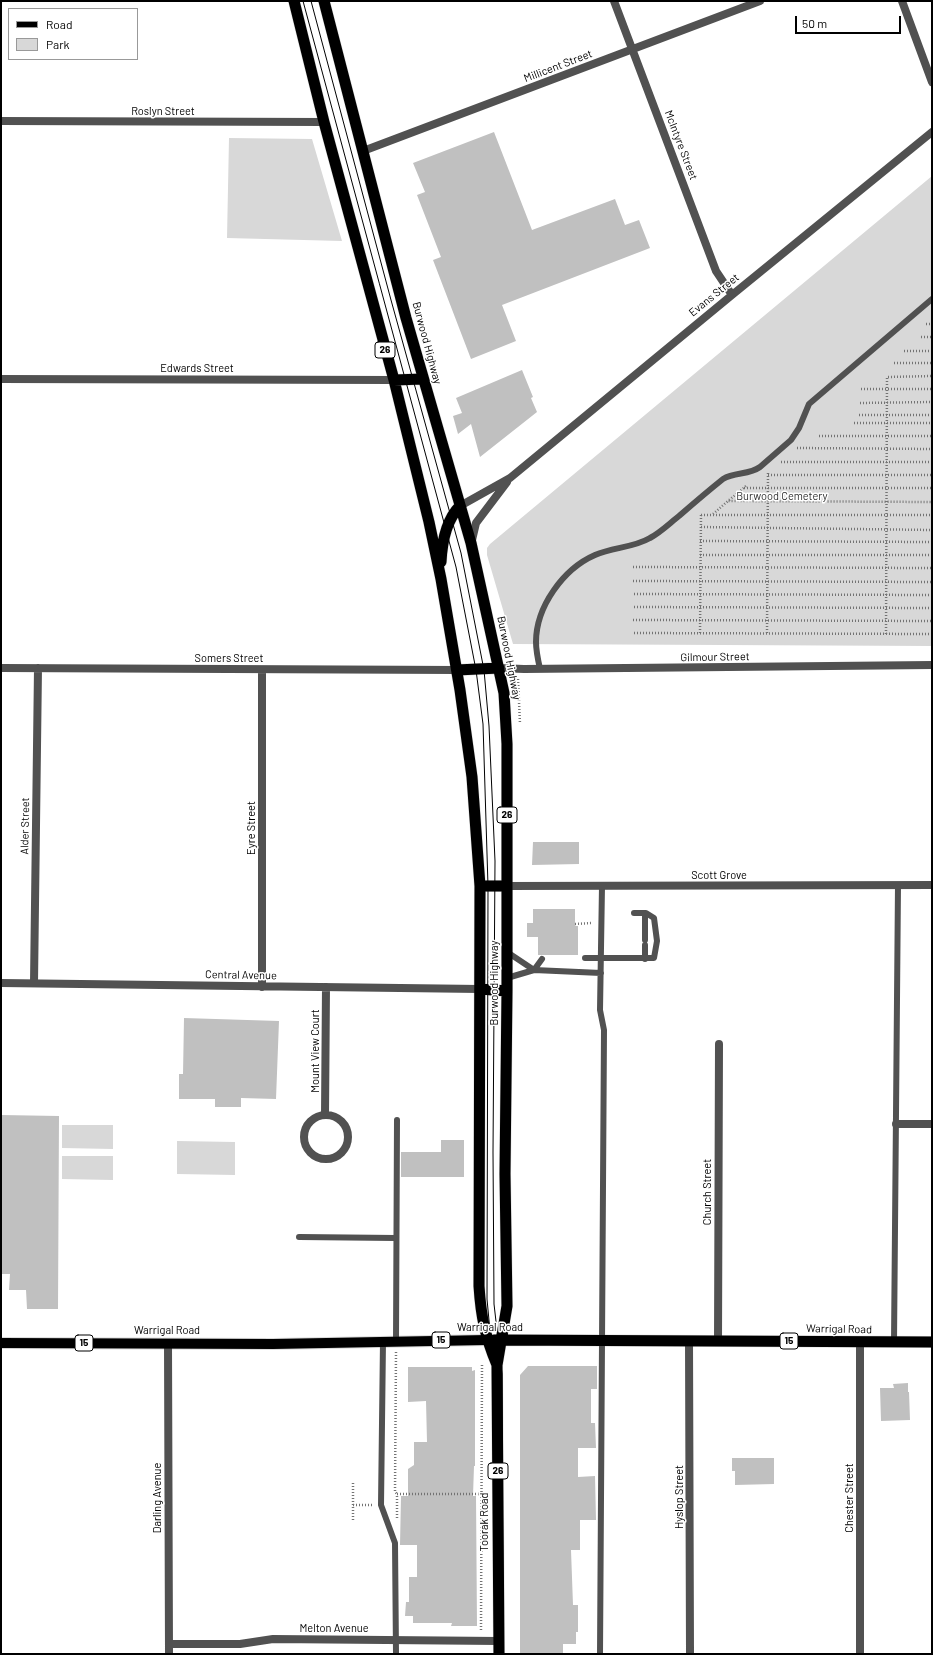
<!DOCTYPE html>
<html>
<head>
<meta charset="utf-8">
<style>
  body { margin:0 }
  #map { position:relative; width:933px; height:1655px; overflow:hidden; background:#fff; font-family:Barlow,sans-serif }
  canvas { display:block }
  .frame { position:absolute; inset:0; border:2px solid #000; pointer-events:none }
  .legend { position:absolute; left:8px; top:8px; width:130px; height:52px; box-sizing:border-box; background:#fff; border:1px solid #999; margin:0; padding:5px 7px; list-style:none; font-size:12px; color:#000 }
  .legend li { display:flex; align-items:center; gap:8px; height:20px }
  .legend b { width:20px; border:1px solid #999 }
  .scale { position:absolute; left:795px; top:16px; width:106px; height:18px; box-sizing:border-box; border:2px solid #000; border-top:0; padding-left:5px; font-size:12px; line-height:14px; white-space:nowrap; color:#000; -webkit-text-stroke:3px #fff; paint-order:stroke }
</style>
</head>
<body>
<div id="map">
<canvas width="933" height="1655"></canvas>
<div class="frame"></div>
<ul class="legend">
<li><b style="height:5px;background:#000"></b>Road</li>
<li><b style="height:11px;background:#d8d8d8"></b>Park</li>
</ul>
<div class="scale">50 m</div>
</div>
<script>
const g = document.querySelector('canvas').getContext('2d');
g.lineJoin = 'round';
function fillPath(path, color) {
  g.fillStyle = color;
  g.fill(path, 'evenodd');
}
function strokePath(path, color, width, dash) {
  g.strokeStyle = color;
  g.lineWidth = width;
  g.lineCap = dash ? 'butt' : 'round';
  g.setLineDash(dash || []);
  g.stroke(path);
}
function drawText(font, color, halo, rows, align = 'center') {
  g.font = font + ' Barlow,sans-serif';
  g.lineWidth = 3;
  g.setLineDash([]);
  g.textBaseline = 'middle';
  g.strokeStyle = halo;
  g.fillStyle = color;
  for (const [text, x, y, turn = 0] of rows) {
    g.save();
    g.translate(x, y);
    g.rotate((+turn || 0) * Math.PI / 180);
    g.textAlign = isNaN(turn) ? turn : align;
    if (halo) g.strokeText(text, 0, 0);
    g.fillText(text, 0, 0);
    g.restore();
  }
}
fillPath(new Path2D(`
  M229 138 312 139 342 241 227 238Z
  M932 176V646L513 644 487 555V548L490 544Z
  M62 1125H113V1149L62 1148Z
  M177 1141 235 1142V1175L177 1174Z
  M62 1156H113V1180L62 1179Z`), '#d8d8d8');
fillPath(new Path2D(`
  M494 132 532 230 615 199 625 225 639 220 650 248 502 305 516 341 471 359 433 260 441 257 417 195 425 192 413 163Z
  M522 370 533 397 531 398 537 412 480 457 471 424 458 434 453 416 462 413 456 398Z
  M533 842H579V864L532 865Z
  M533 909H575V926H578V955H538V937H527V923H533Z
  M184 1018 279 1021 276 1099 241 1098V1107H215V1099H179V1074H183Z
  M1 1115 59 1116 58 1309H27L26 1290H9L10 1274H2V1261H1Z
  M441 1140H464V1177H401V1152H441Z
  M528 1366H597V1389H591V1423H595L596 1448H578V1477L595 1476 596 1520H580V1550H571L573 1605H578V1632H576V1644H563V1654H520V1375Z
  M408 1367H472V1371L475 1370V1466H474L473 1496H476L477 1626H451L452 1623H413V1616H405L406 1602H409V1577H417V1545H400L401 1496H408V1469L414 1465V1442H427L426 1401 408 1402Z
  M908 1383V1392H909L910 1420 881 1421 880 1388H894L893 1384Z
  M732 1458H774V1484L735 1485V1471H732Z`), '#c0c0c0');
const primary = new Path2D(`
  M1 1343 273 1344 487 1340`);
const trunk = new Path2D(`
  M294 1 324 122 394 380 429 522 441 579 460 690 472 777 480 886 479 1286C481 1317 485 1336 497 1365
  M324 1 406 318 471 543 504 693 507 744V991L505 1174 507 1306 497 1365 499 1654
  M394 380 423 379
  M441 562C442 542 446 520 460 506
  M457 670 499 668
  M480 886H507
  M480 989 507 991
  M494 1340 932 1342`);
strokePath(primary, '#dbdbdb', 12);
strokePath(trunk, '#dbdbdb', 12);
strokePath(new Path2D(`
  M926 324H932
  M921 337H932
  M904 351H932
  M894 363H932
  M861 389H932
  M860 403 932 402
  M859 415H932
  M854 423H932
  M819 436H932
  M797 448 932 449
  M781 462H932
  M768 475H932
  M746 486 728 501 932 502
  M744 488H932
  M713 514 728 501
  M701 515H932
  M701 527 932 530
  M700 541 932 542
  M700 555H932
  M633 567 932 568
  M633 581 932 582
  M634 594 932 595
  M634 607 932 608
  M633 620 932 621
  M634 633 932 634
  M700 633 701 513
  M767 633 768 472
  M886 634 887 377 932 376
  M518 679 520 724
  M575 924 592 923
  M396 1352 395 1492 397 1494
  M353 1483V1521
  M353 1505H372
  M397 1518V1494H487
  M481 1630 482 1365`), '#737373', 2.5, [1, 2]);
strokePath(new Path2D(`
  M540 669C538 660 536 651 536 642 536 607 563 569 595 555 613 547 633 548 650 538 661 532 670 523 679 516 694 503 708 491 723 479 735 472 749 475 760 467L791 440 799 428 809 404 932 299
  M645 940V913
  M645 945V959
  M507 952 534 970
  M585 958H654L657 941 654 918 646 913H634
  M534 970 542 959
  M507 978 534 970 601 973
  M299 1237 396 1238
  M383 1341 381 1505 395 1543 396 1654
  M396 1341 397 1120
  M894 1342 898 885
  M600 1654 604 1030 600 1010 602 886`), '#515151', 6);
strokePath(new Path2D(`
  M614 1 716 271 732 295
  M902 1 932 82
  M1 121 324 122
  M363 151 760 1
  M1 379 394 380
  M460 506 510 478 732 295 932 132
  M472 540 476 523 507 482
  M1 668 457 670
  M499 668 524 669 932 665
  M507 886 932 885
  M1 983 480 989
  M34 983 38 668
  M262 987V670
  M325 1115 326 987
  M304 1137a22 22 0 1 1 44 0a22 22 0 1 1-44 0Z
  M896 1124H932
  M689 1340 690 1654
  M718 1341 719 1044
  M860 1342V1654
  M168 1343 169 1654
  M169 1644H240L273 1639 499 1641`), '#515151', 8);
strokePath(primary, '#000', 10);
strokePath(trunk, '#000', 11);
strokePath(new Path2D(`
  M303 1 456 567 476 670 483 724 488 886 487 1299 494 1374 495 1654
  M311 1 391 300 461 553 484 670 489 726 495 861 493 1152 494 1304 502 1374 503 1654`), '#000', 1);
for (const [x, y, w] of [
  [385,350,20],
  [507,815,20],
  [441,1340,18],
  [789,1341,18],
  [84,1343,18],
  [498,1471,20]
]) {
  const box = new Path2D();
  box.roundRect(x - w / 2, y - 8, w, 16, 3);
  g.fillStyle = '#fff';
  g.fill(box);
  strokePath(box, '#000', 1);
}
drawText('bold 10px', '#000', null, [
  ["26",385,350],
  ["26",507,815],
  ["15",441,1340],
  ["15",789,1341],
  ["15",84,1343],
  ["26",498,1471]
]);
drawText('11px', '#000', '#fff', [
  ["Millicent Street",558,66,-21],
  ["Roslyn Street",163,111],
  ["McIntyre Street",681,145,69],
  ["Evans Street",714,295,-39],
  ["Burwood Highway",427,343,75],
  ["Edwards Street",197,368],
  ["Gilmour Street",715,657,-1],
  ["Somers Street",229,658],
  ["Burwood Highway",509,658,79],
  ["Alder Street",25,826,-89],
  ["Eyre Street",251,828,-90],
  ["Scott Grove",719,875],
  ["Central Avenue",241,975,1],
  ["Burwood Highway",494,983,-90],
  ["Mount View Court",315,1051,-90],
  ["Church Street",707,1192,-90],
  ["Warrigal Road",490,1327],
  ["Warrigal Road",839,1329,1],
  ["Warrigal Road",167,1330],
  ["Hyslop Street",679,1497,-90],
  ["Darling Avenue",157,1498,-90],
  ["Chester Street",849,1498,-90],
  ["Toorak Road",484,1522,-90],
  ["Melton Avenue",334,1628]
]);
drawText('11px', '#2f2f2f', '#fff', [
  ["Burwood Cemetery",782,496]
]);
</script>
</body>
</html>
